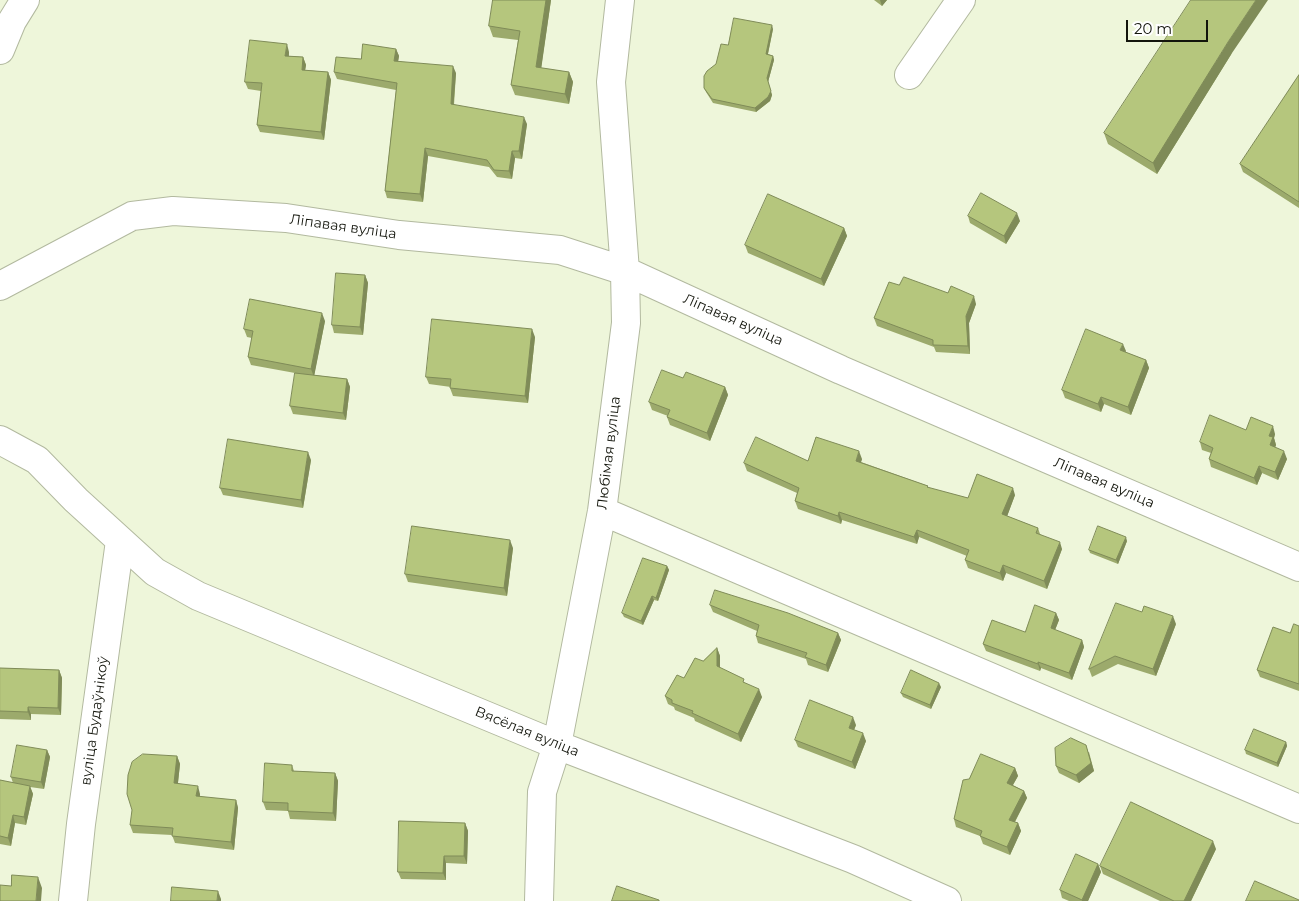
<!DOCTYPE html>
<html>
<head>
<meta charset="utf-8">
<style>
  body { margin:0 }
  #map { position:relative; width:1299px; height:901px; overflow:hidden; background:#eef6da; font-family:Montserrat,sans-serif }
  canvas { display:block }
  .scale { position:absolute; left:1126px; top:20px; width:82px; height:22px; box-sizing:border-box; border:2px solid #13150c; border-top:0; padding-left:6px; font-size:15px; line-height:18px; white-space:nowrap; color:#13150c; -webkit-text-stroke:4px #fff; paint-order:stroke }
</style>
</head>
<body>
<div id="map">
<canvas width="1299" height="901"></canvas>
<div class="scale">20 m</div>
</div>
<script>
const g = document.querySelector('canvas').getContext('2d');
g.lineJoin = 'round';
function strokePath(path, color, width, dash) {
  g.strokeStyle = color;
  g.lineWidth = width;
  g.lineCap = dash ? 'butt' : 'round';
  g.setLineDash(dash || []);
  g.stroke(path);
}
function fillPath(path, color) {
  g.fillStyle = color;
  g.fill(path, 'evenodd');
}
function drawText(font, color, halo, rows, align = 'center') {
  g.font = font + ' Montserrat,sans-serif';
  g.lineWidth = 4;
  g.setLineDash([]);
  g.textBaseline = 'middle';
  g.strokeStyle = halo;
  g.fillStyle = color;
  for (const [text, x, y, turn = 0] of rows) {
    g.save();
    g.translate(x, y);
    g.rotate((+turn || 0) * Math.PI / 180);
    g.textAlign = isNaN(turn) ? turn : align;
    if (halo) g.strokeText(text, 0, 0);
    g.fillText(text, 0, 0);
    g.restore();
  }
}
const minor = new Path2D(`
  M0 50 12 21 25 0
  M909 75 961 0
  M0 286 132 216 173 211 286 218 399 235 560 250 625 271 841 370 1299 567
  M0 440 37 460 76 500 155 572 198 596 557 745 853 859 947 901
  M602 511 1299 809
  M73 901 81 824 120 541
  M539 901 542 792 557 745 602 511 626 323 625 271 611 82 620 0`);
strokePath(minor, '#b2b99f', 30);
strokePath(minor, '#fff', 28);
fillPath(new Path2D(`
  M493 0H551L541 68 569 72 573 82 569 104 515 95 511 85 518 40 493 37 489 26Z
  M874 0H887L882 6Z
  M773 29 768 54 773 56 774 60 768 82 772 95 770 101 756 112 713 103 706 92 704 88 728 45Z
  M396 49 399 56 398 61 456 73 454 105 527 124 522 159 515 158 512 179 497 177 489 167 428 156 423 202 387 198 385 191 396 90 337 79 334 72 361 59Z
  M289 52V56L303 57 306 65 305 70 328 72 331 80 324 140 260 132 257 125 261 91 248 89 245 82Z
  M1232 53 1157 174 1108 144 1104 133Z
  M1299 75V208L1243 172 1240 164Z
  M968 216 1020 221 1006 244 970 223Z
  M844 228 847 236 824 286 748 253 745 245Z
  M365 275 368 283 363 335 334 333 332 325Z
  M899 285 976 304 969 323 970 354 936 352 934 347 877 326 874 318Z
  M325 321 314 375 347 379 350 387 346 420 293 414 290 406 295 373 251 365 248 357 252 338 247 337 244 329Z
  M535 337 528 403 453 396 450 388 451 387 429 384 426 377Z
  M1126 351 1125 352 1146 360 1149 368 1131 415 1104 404 1101 412 1065 398 1062 390Z
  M683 378 725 387 728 395 710 441 670 425 667 417 668 416 652 410 649 402Z
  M1246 430 1275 434 1274 438 1276 445 1275 447 1287 459 1278 480 1262 473 1257 485 1211 467 1209 459 1211 453 1202 450 1200 442Z
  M862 459 861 462 928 486V488L968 498 1015 495 1007 516 1038 528 1040 534 1062 549 1047 589 1006 573 1003 581 968 568 965 560 967 556 919 537 917 544 842 520 841 524 798 509 795 501 797 493 747 471 744 463Z
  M311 460 303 508 223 495 220 488Z
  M1127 541 1118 564 1090 553 1089 550Z
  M513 548 507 596 408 582 405 574Z
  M667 566 669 570 658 601 654 600 643 625 624 617 622 613Z
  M710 605 838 633 841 640 828 672 808 665 806 659 758 643 756 636 757 631 713 612Z
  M1056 613 1059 620 1055 630 1082 640 1084 647 1072 680 1041 668 1040 671 986 651 983 644 1025 632Z
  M1176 624 1156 676 1118 664 1092 677 1089 669Z
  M1299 626V691L1260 677 1257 670Z
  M717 648 720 656V668L745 683 762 697 741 742 695 721 694 718 675 710 674 707 668 704 665 696Z
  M0 668 59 670 62 678 61 715 31 714V720L0 719Z
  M941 687 931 709 903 697 901 693Z
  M856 725 854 730 866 741 855 769 798 747 795 740Z
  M1286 742 1287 746 1278 767 1246 754 1245 750Z
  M47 750 50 757 44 789 30 787 33 794 26 825 15 823 11 846 0 844V780L13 783 11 777Z
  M1089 752 1094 771 1079 783 1059 773 1056 766Z
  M177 756 180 764 178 783 200 794V797L236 800 238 808 234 850 175 843 172 835 133 833 130 825Z
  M292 765 294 771 335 773 338 781 336 821 290 819 288 811 266 810 263 802Z
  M1015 768 1018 776 1013 785 1024 791 1027 798 1015 822 1018 823 1021 831 1010 855 983 844 980 836 956 827 954 819Z
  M465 823 468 831 467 864 446 863V880L401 879 398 872Z
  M1216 849 1191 901H1160L1103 874 1100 866Z
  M1098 864 1101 872 1088 901H1069L1062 898 1060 890Z`), '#9caa6c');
fillPath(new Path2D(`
  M546 0H551L540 77 536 67Z
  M880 0H887L882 6Z
  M1256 0H1268L1232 53 1157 174 1153 163 1228 42Z
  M772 25 773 29 767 58 766 54Z
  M287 44 289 52 288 63 285 56Z
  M396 49 399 56 397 68 394 61Z
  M773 56 774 60 768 82 772 95 770 101 756 112 755 108 767 78Z
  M303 57 306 65 304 77 302 70Z
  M453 66 456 73 453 111 451 104Z
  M328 72 331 80 324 140 321 132Z
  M569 72 573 82 569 104 565 94Z
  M524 117 527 124 522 159 519 151Z
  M425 148 428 156 423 202 420 194Z
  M512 151 515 158 512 179 509 171Z
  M1017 213 1020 221 1006 244 1004 236Z
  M844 228 847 236 824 286 821 279Z
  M365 275 368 283 363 335 360 327Z
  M974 296 976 304 969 323 970 354 968 346 966 316Z
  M322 313 325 321 314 377 311 369Z
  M532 329 535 337 528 403 525 396Z
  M1123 344 1126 351 1123 358 1120 350Z
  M1146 360 1149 368 1131 415 1128 407Z
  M347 379 350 387 346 420 343 413Z
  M725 387 728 395 710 441 707 433Z
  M1101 397 1104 404 1101 412 1098 404Z
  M1273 426 1275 434 1274 438 1276 445 1273 453 1270 445 1269 436Z
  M859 451 862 459 859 468 856 461Z
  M1284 451 1287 459 1278 480 1275 472Z
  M308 452 311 460 303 508 301 500Z
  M1259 466 1262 473 1257 485 1254 478Z
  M1013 488 1015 495 1005 522 1002 514Z
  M839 512 842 520 841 524 838 516Z
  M917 530 919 537 917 544 914 537Z
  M1126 537 1127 541 1118 564 1116 560Z
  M510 540 513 548 507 596 504 588Z
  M1060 542 1062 549 1047 589 1044 581Z
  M1003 565 1006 573 1003 581 1000 573Z
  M667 566 669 570 658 601 656 598Z
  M652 596 654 600 643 625 641 621Z
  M1056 613 1059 620 1053 635 1051 628Z
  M1173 616 1176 624 1156 676 1153 669Z
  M838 633 841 640 828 672 826 665Z
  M1082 640 1084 647 1072 680 1069 673Z
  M717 648 720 656V674L717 666Z
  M1038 662 1041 668 1040 671 1038 664Z
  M59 670 62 678 61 715 58 708Z
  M939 683 941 687 931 709 930 705Z
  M759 689 762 697 741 742 738 734Z
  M28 707 31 714V720L28 712Z
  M853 717 856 725 852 735 849 728Z
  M863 733 866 741 855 769 852 762Z
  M1286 742 1287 746 1278 767 1277 763Z
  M1086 745 1094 771 1079 783 1076 775Z
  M47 750 50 757 44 789 41 782Z
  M177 756 180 764 177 791 174 783Z
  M1015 768 1018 776 1010 790 1007 783Z
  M335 773 338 781 336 821 333 813Z
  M30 786 33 794 26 825 24 817Z
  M198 786 200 794 199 804 196 796Z
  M1024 791 1027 798 1012 827 1009 820Z
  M236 800 238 808 234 850 231 842Z
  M13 815 15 823 11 846 8 838Z
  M465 823 468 831 467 864 464 856Z
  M1018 823 1021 831 1010 855 1007 847Z
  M1213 841 1216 849 1191 901H1184Z
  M444 856 446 863V880L443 873Z
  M1098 864 1101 872 1088 901H1082V900Z
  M38 877 42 888 41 901H36Z
  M218 891 221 899V901H217Z`), '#7f8b58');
const building = new Path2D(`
  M493 0H546L536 67 569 72 565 94 511 85 520 31 489 26Z
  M1191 0H1256L1228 42 1153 163 1104 133Z
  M734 18 772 25 766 54 773 56 767 78 771 91 768 97 755 108 712 99 704 88V76L707 71 716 64 721 44 728 45Z
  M250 40 287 44 285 56 303 57 302 70 328 72 321 132 257 125 262 83 245 82Z
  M363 44 396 49 394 61 453 66 451 104 524 117 519 151H512L509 171 494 170 487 160 425 148 420 194 385 191 397 83 334 72 336 57 361 59Z
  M1299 75V202L1240 164Z
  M981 193 1017 213 1004 236 968 216Z
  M768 194 844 228 821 279 745 245Z
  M336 273 365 275 360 327 332 325Z
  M904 277 948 293 951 286 974 296 966 316 968 346 933 345V340L874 318 889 282 899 285Z
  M250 299 322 313 311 369 248 357 253 331 244 329Z
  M432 319 532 329 525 396 450 388 451 379 426 377Z
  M1086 329 1123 344 1120 350 1146 360 1128 407 1101 397 1098 404 1062 390Z
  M662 370 683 378 686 372 725 387 707 433 667 417 670 410 649 402Z
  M295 373 347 379 343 413 290 406Z
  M1210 415 1246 430 1251 417 1273 426 1269 436 1273 437 1270 445 1284 451 1275 472 1259 466 1254 478 1209 459 1213 448 1200 442Z
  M756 437 808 461 816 437 859 451 856 461 928 486 927 487 968 498 977 474 1013 488 1002 514 1038 528 1036 533 1060 542 1044 581 1003 565 1000 573 965 560 969 550 917 530 914 537 839 512 838 516 795 501 799 488 744 463Z
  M228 439 308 452 301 500 220 488Z
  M412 526 510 540 504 588 405 574Z
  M1098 526 1126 537 1116 560 1089 550Z
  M643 558 667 566 656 598 652 596 641 621 622 613Z
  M715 590 788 613 838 633 826 665 805 657 807 653 756 636 759 625 710 605Z
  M1116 603 1142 612 1144 606 1173 616 1153 669 1115 656 1089 669Z
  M1035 605 1056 613 1051 628 1082 640 1069 673 1038 662V664L983 644 992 620 1025 632Z
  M1294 624 1299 626V684L1257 670 1273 627 1290 633Z
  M717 648V666L744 679 743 682 759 689 738 734 692 713 693 711 672 703V700L665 696 677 675 684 678 695 658 703 661Z
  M0 668 59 670 58 708 28 707V712L0 711Z
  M911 670 939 683 930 705 901 693Z
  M810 700 853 717 849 728 863 733 852 762 795 740Z
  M1254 729 1286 742 1277 763 1245 750Z
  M1071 738 1086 745 1091 763 1076 775 1056 766 1055 748Z
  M17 745 47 750 41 782 11 777Z
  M143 754 177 756 174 783 198 786 196 796 236 800 231 842 172 836 173 828 130 825 132 810 127 794 128 775 132 762Z
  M981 754 1015 768 1007 783 1024 791 1009 820 1018 823 1007 847 980 836 982 831 954 819 963 780 969 779Z
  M265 763 292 765V771L335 773 333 813 288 811V803L263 802Z
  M0 780 30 786 24 817 13 815 8 838 0 836Z
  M1131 802 1213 841 1184 901H1174L1100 866Z
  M399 821 465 823 464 856H444L443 873 398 872Z
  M1076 854 1098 864 1082 900 1060 890Z
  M12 875 38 877 36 901H0V885L11 886Z
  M1255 881 1299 900V901H1246Z
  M617 886 659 900V901H612Z
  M172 887 218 891 217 901H171Z`);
fillPath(building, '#b5c67d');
strokePath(building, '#7f8b58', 1);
drawText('14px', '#13150c', '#fff', [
  ["Ліпавая вуліца",343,227,8],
  ["Ліпавая вуліца",733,320,24],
  ["Любімая вуліца",609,453,-83],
  ["Ліпавая вуліца",1104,483,23],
  ["вуліца Будаўнікоў",95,721,-82],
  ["Вясёлая вуліца",527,732,22]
]);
</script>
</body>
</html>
